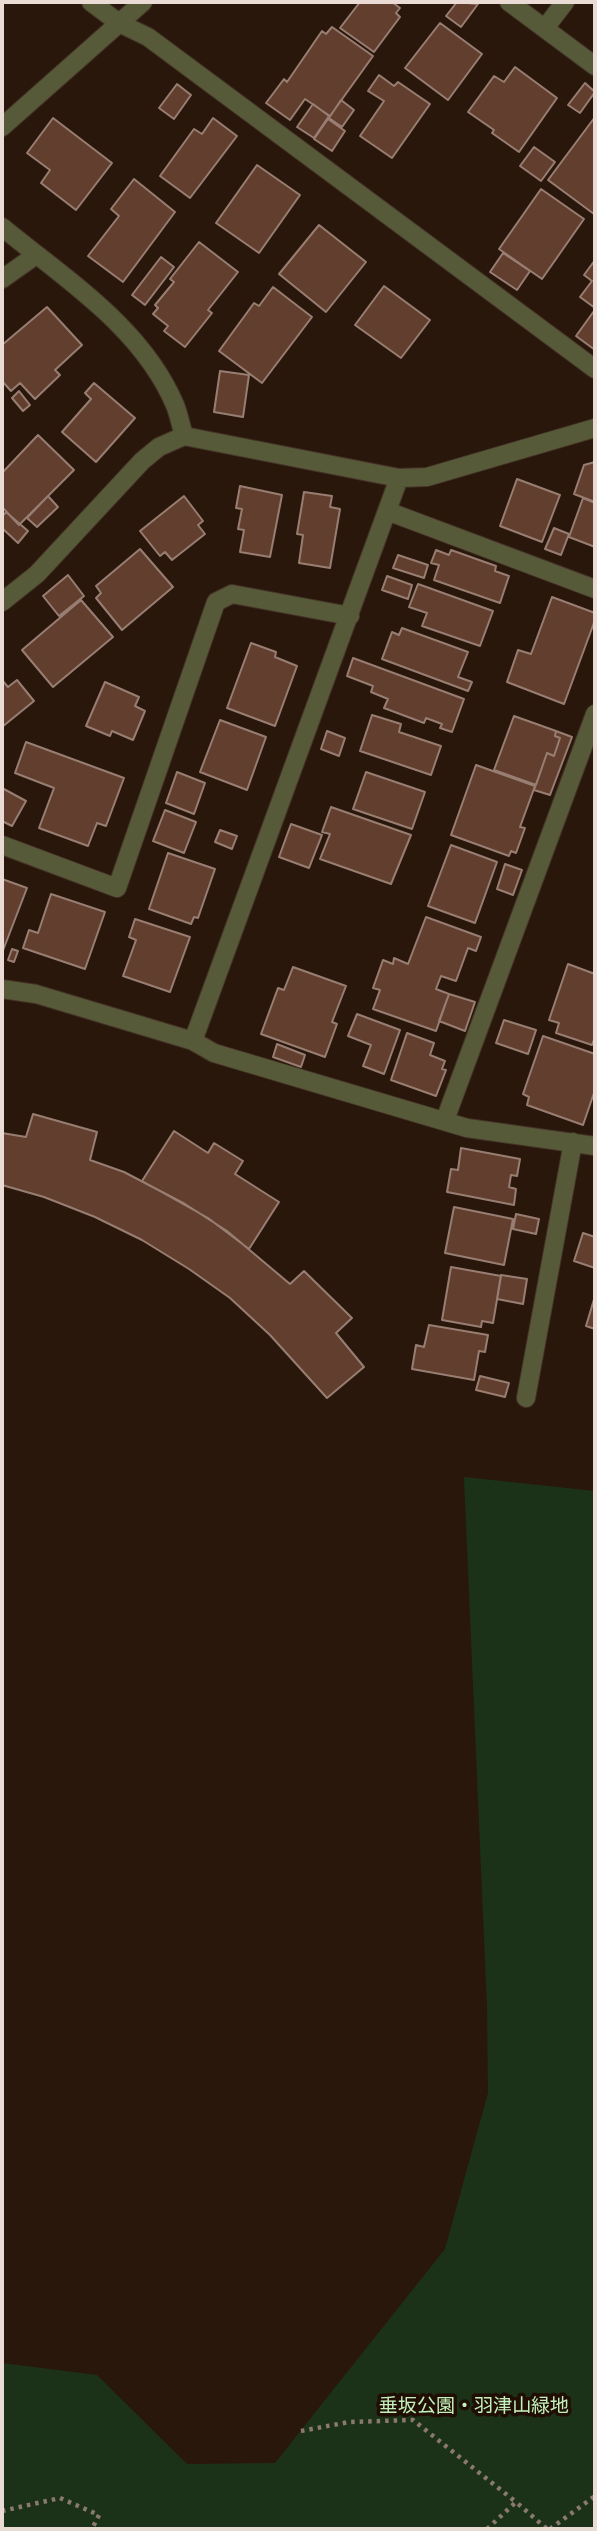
<!DOCTYPE html>
<html>
<head>
<meta charset="utf-8">
<style>
  body { margin:0 }
  #map { position:relative; width:597px; height:2531px; overflow:hidden; background:#2a170c; font-family:"Open Sans",sans-serif }
  canvas { display:block }
  .frame { position:absolute; inset:0; border:4px solid #eadcd4; pointer-events:none }
</style>
</head>
<body>
<div id="map">
<canvas width="597" height="2531"></canvas>
<div class="frame"></div>
</div>
<script>
const g = document.querySelector('canvas').getContext('2d');
g.lineJoin = 'round';
function fillPath(path, color) {
  g.fillStyle = color;
  g.fill(path, 'evenodd');
}
function strokePath(path, color, width, dash) {
  g.strokeStyle = color;
  g.lineWidth = width;
  g.lineCap = dash ? 'butt' : 'round';
  g.setLineDash(dash || []);
  g.stroke(path);
}
function drawText(font, color, halo, rows, align = 'center') {
  g.font = font + ' "Open Sans","Noto Sans JP",sans-serif';
  g.lineWidth = 7;
  g.setLineDash([]);
  g.textBaseline = 'middle';
  g.strokeStyle = halo;
  g.fillStyle = color;
  for (const [text, x, y, turn = 0] of rows) {
    g.save();
    g.translate(x, y);
    g.rotate((+turn || 0) * Math.PI / 180);
    g.textAlign = isNaN(turn) ? turn : align;
    if (halo) g.strokeText(text, 0, 0);
    g.fillText(text, 0, 0);
    g.restore();
  }
}
fillPath(new Path2D(`
  M464 1477 595 1491V2529H2V2363L97 2375 187 2464 275 2463 445 2249 488 2093 487 2006Z`), '#1c3218');
const building = new Path2D(`
  M360 2H392L400 8 396 13 400 17 374 52 340 28Z
  M457 2 478 4 461 27 446 16Z
  M440 23 482 54 448 100 405 68Z
  M332 27 373 56 330 116 305 99 290 120 266 103 284 79 287 82 322 31 326 34Z
  M515 67 557 98 519 152 492 133 494 130 468 112 494 76 504 82Z
  M379 75 394 86 398 82 430 104 392 158 360 136 384 101 368 91Z
  M585 83 595 92 580 113 568 105Z
  M177 84 191 95 174 119 159 108Z
  M341 100 354 110 342 127 329 118Z
  M313 104 329 116 314 138 297 127Z
  M595 117V212L594 214 548 180Z
  M53 118 112 163 76 210 41 183 50 170 27 153Z
  M213 118 237 136 190 198 160 176 194 129 202 134Z
  M328 119 345 131 332 151 314 139Z
  M534 147 555 162 541 181 520 166Z
  M257 165 300 195 259 253 216 223Z
  M134 179 175 212 123 282 88 256 119 216 111 209Z
  M541 189 584 219 542 279 499 249Z
  M319 225 366 262 326 312 279 274Z
  M199 242 238 272 208 310 212 313 185 347 164 331 168 326 153 314 158 308 155 305 174 282 170 279Z
  M503 253 530 271 517 290 490 272Z
  M161 257 174 267 145 305 132 295Z
  M595 260V308L580 297 592 281 584 275Z
  M384 286 430 320 401 358 355 325Z
  M273 287 312 317 262 383 219 351 254 303 259 306Z
  M47 307 82 345 55 370 60 375 35 399 20 383 11 391 2 381V345Z
  M594 311 595 312V350L576 336Z
  M220 371 249 375 243 417 214 412Z
  M94 383 135 418 96 462 62 432 91 399 85 393Z
  M19 391 30 405 23 411 12 398Z
  M38 435 74 470 19 525 2 507V473Z
  M595 462V502L574 494 584 465Z
  M517 479 560 495 542 542 500 526Z
  M240 486 282 495 270 557 240 552 244 530 238 529 242 509 236 508Z
  M304 492 332 496 330 507 340 509 330 568 299 563 303 535 297 534Z
  M48 496 58 507 37 527 27 518Z
  M184 496 203 521 198 525 205 534 172 560 165 552 160 556 140 531Z
  M583 498 595 503V547L569 537Z
  M6 512 28 531 18 543 2 528V517Z
  M554 528 569 534 561 555 545 549Z
  M140 549 173 587 122 630 96 598 101 593 96 586Z
  M436 550 449 555 451 550 496 566 495 571 509 576 500 603 434 580 439 565 431 563Z
  M398 555 428 565 424 578 393 568Z
  M68 575 84 596 59 616 43 596Z
  M387 576 412 585 408 599 382 590Z
  M418 584 493 611 480 646 422 626 427 613 409 607Z
  M552 597 595 613V620L564 704 507 682 518 650 531 654Z
  M81 600 113 637 53 687 22 650Z
  M402 628 468 652 458 677 472 682 468 691 382 659 392 632 399 635Z
  M251 643 276 652 275 657 297 666 275 726 227 708Z
  M353 658 464 699 452 732 440 728 442 724 426 718 424 723 384 708 388 699 371 692 373 686 347 676Z
  M2 680 8 687 17 680 34 701 2 727Z
  M105 682 139 697 135 706 145 711 133 740 112 731 110 736 86 726Z
  M372 715 401 724 399 732 441 746 431 775 360 751Z
  M514 716 556 731 555 736 560 738 554 756 547 753 536 785 494 770Z
  M220 720 266 737 247 790 200 772Z
  M327 731 345 738 339 756 321 749Z
  M556 731 572 737 550 795 534 790 547 753 554 756 560 738 555 736Z
  M26 742 124 778 106 826 97 823 88 846 39 828 54 788 15 773Z
  M476 765 535 786 520 827 525 828 516 853 511 851 509 856 451 835Z
  M177 772 205 783 194 814 166 803Z
  M366 772 425 792 412 829 353 809Z
  M2 788 26 801 12 826 2 821Z
  M331 807 411 835 391 884 320 859 330 834 322 832Z
  M165 810 196 822 184 853 153 841Z
  M291 824 322 835 309 868 279 857Z
  M220 830 237 836 232 849 215 842Z
  M451 845 497 862 475 923 428 906Z
  M168 853 215 869 198 918 194 917 191 924 149 909Z
  M505 864 522 870 513 895 497 889Z
  M2 879 27 888 2 953Z
  M51 894 105 912 85 969 23 948 29 930 38 933Z
  M426 917 481 937 476 951 468 948 456 981 441 976 436 989 449 994 436 1031 373 1009 380 990 373 988 383 960 393 964 394 958 408 964Z
  M135 919 190 937 170 992 123 976 136 940 129 937Z
  M12 949 18 951 14 962 8 960Z
  M568 964 595 974V1037L592 1045 556 1033 559 1023 549 1020Z
  M293 967 346 986 332 1022 337 1024 325 1057 261 1034 278 988 284 990Z
  M449 994 475 1002 465 1031 439 1021Z
  M357 1014 400 1030 384 1074 363 1066 371 1045 348 1036Z
  M504 1020 536 1030 528 1054 496 1043Z
  M407 1033 434 1043 430 1055 445 1061 442 1069 446 1070 436 1096 391 1080Z
  M543 1036 595 1054V1090L583 1125 527 1105 529 1097 523 1094Z
  M277 1044 305 1055 301 1067 273 1057Z
  M33 1114 97 1132 90 1160 124 1172 185 1204 227 1231 290 1284 304 1271 352 1318 336 1333 364 1367 327 1398 270 1335 230 1298 189 1269 142 1240 95 1217 44 1197 2 1185V1133L26 1137Z
  M174 1131 208 1153 214 1143 243 1161 235 1174 279 1202 249 1249 208 1218 142 1181Z
  M461 1148 520 1159 517 1176 511 1175 509 1187 516 1189 514 1205 447 1192 451 1169 458 1170Z
  M454 1207 513 1219 504 1265 445 1253Z
  M516 1214 539 1219 536 1234 513 1229Z
  M583 1233 595 1237V1268L574 1261Z
  M451 1267 501 1276 493 1323 482 1321 481 1327 442 1320Z
  M501 1275 527 1279 523 1304 497 1299Z
  M595 1296V1329L586 1326Z
  M429 1325 488 1335 485 1352 479 1351 474 1380 412 1369 416 1345 424 1347Z
  M480 1376 509 1383 505 1397 476 1390Z`);
fillPath(building, '#613e2d');
strokePath(building, '#987e72', 2);
const minor = new Path2D(`
  M91 2 119 23 148 37 595 369
  M509 2 595 66
  M545 28 565 2
  M2 127 143 2
  M2 227C65 279 142 327 175 405 179 415 181 426 184 436
  M2 279 36 255
  M387 511 595 589
  M2 602 37 574 142 461 159 447 184 436 399 478 427 477 595 428
  M2 845 117 888 216 602 232 594 350 616
  M2 989 36 994 193 1041 214 1053 467 1128 595 1146
  M193 1041 399 478
  M445 1120 595 714
  M526 1398 573 1142`);
strokePath(minor, '#453328', 20);
strokePath(new Path2D(`
  M301 2431 349 2422 413 2420 516 2502
  M2 2511 60 2498 99 2515 92 2529
  M487 2529 516 2502 547 2529
  M550 2529 595 2496`), '#8a7970', 4.5, [3.5, 5]);
strokePath(minor, '#565a38', 18);
drawText('19px', '#c3f1bb', '#200e04', [
  ["垂坂公園・羽津山緑地",474,2407]
]);
</script>
</body>
</html>
